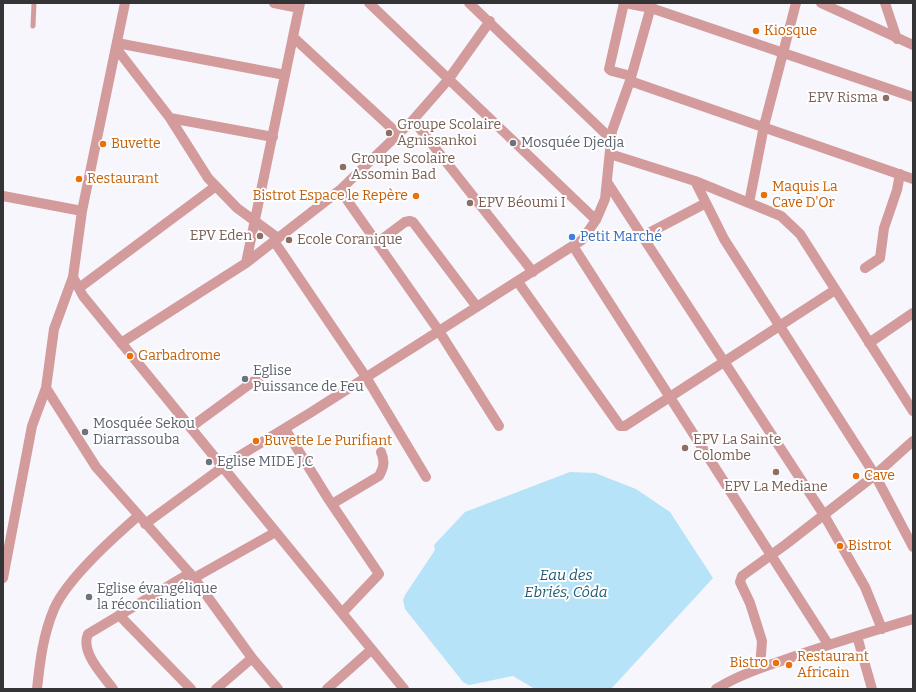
<!DOCTYPE html>
<html>
<head>
<meta charset="utf-8">
<style>
  body { margin:0 }
  #map { position:relative; width:916px; height:692px; overflow:hidden; background:#f6f6fc; font-family:Bitter,serif }
  canvas { display:block }
  .frame { position:absolute; inset:0; border:4px solid #343436; pointer-events:none }
</style>
</head>
<body>
<div id="map">
<canvas width="916" height="692"></canvas>
<div class="frame"></div>
</div>
<script>
const g = document.querySelector('canvas').getContext('2d');
g.lineJoin = 'round';
function fillPath(path, color) {
  g.fillStyle = color;
  g.fill(path, 'evenodd');
}
function strokePath(path, color, width, dash) {
  g.strokeStyle = color;
  g.lineWidth = width;
  g.lineCap = dash ? 'butt' : 'round';
  g.setLineDash(dash || []);
  g.stroke(path);
}
function drawText(font, color, halo, rows, align = 'center') {
  g.font = font + ' Bitter,serif';
  g.lineWidth = 4;
  g.setLineDash([]);
  g.textBaseline = 'middle';
  g.strokeStyle = halo;
  g.fillStyle = color;
  for (const [text, x, y, turn = 0] of rows) {
    g.save();
    g.translate(x, y);
    g.rotate((+turn || 0) * Math.PI / 180);
    g.textAlign = isNaN(turn) ? turn : align;
    if (halo) g.strokeText(text, 0, 0);
    g.fillText(text, 0, 0);
    g.restore();
  }
}
fillPath(new Path2D(`
  M570 472 595 473 636 489 670 512 713 578 611 689H535L513 676 469 685 463 682 405 609 403 600 405 595 435 550 434 545 465 512Z`), '#b6e3f8');
strokePath(new Path2D(`
  M33 26 34 3`), '#d49b9c', 5);
strokePath(new Path2D(`
  M274 3 299 8
  M369 3 596 220
  M469 3 611 139
  M624 3 609 69 612 71 631 76
  M625 3 651 8 913 97
  M821 3 913 45
  M885 3 897 39
  M293 37 398 134
  M117 43 285 75
  M116 48 170 118 208 178 237 208 278 238
  M630 81 913 179
  M170 118 273 137
  M413 120 533 272
  M610 154 695 181 781 216 800 234 913 411
  M695 181 724 239 875 475 913 547
  M607 182 824 515 865 587 882 629
  M340 190 439 331 499 426
  M3 196 82 211 73 277 83 296 342 613 379 574 329 500 285 429
  M749 203 764 126 796 3
  M82 211 125 3
  M643 236 706 203
  M274 241 366 377 426 477
  M377 243 405 222 410 221 413 222 477 307
  M573 246 828 644
  M246 263 300 3
  M865 268 880 258 884 228 897 190 900 174
  M73 277 54 329 46 388 96 467 194 578 252 658 278 689
  M518 282 620 426H625L835 290
  M79 288 216 186
  M121 343 246 263 340 190 413 120 448 80 490 21
  M869 343 913 313
  M191 427 269 370
  M332 504 379 476C384 467 385 461 381 452
  M145 524 231 461 310 413 582 240 596 220 605 199 612 131 630 81 652 3
  M3 578 32 426 46 388
  M194 578 274 533
  M342 613 404 689
  M119 615 191 689
  M857 636 872 689
  M760 668 762 641 750 603 740 582 742 576 785 545 875 475 913 441
  M37 689C40 661 43 635 54 609 67 579 113 538 138 516
  M113 689C103 675 80 652 88 634L190 573
  M216 689 252 658
  M327 689 371 650
  M716 689C737 676 760 668 784 660 826 645 870 632 913 619`), '#d49b9c', 10);
for (const [x, y, r, color] of [
  [756,31,4,"#e8710a"],
  [886,98,4,"#8d6e63"],
  [389,133,4,"#8d6e63"],
  [513,143,4,"#6b7280"],
  [103,144,4,"#e8710a"],
  [343,167,4,"#8d6e63"],
  [79,179,4,"#e8710a"],
  [764,195,4,"#e8710a"],
  [416,196,4,"#e8710a"],
  [470,203,4,"#8d6e63"],
  [260,236,4,"#8d6e63"],
  [572,237,4,"#3f7fe0"],
  [289,240,4,"#8d6e63"],
  [130,356,4,"#e8710a"],
  [245,379,4,"#6b7280"],
  [85,432,4,"#6b7280"],
  [256,441,4,"#e8710a"],
  [685,448,4,"#8d6e63"],
  [209,462,4,"#6b7280"],
  [776,472,4,"#8d6e63"],
  [856,476,4,"#e8710a"],
  [840,546,4,"#e8710a"],
  [89,597,4,"#6b7280"],
  [776,663,4,"#e8710a"],
  [789,665,4,"#e8710a"]
]) {
  const dot = new Path2D();
  dot.arc(x, y, r, 0, 2 * Math.PI);
  g.fillStyle = color;
  g.fill(dot);
  strokePath(dot, '#fff', 1.5);
}
drawText('14px', '#c56008', '#fff', [
  ["Kiosque",764,31],
  ["Buvette",111,144],
  ["Restaurant",87,179],
  ["Maquis La",772,187],
  ["Cave D'Or",772,203],
  ["Bistrot Espace le Repère",408,196,"right"],
  ["Garbadrome",138,356],
  ["Buvette Le Purifiant",264,441],
  ["Cave",864,476],
  ["Bistrot",848,546],
  ["Restaurant",797,657],
  ["Africain",797,673],
  ["Bistro",768,663,"right"]
], 'left');
drawText('14px', '#785e54', '#fff', [
  ["EPV Risma",878,98,"right"],
  ["Groupe Scolaire",397,125],
  ["Agnissankoi",397,141],
  ["Groupe Scolaire",351,159],
  ["Assomin Bad",351,175],
  ["EPV Béoumi I",478,203],
  ["EPV Eden",252,236,"right"],
  ["Ecole Coranique",297,240],
  ["EPV La Sainte",693,440],
  ["Colombe",693,456],
  ["EPV La Mediane",776,487,"center"]
], 'left');
drawText('14px', '#5b616d', '#fff', [
  ["Mosquée Djedja",521,143],
  ["Eglise",253,371],
  ["Puissance de Feu",253,387],
  ["Mosquée Sekou",93,424],
  ["Diarrassouba",93,440],
  ["Eglise MIDE J.C",217,462],
  ["Eglise évangélique",97,589],
  ["la réconciliation",97,605]
], 'left');
drawText('14px', '#366cbe', '#fff', [
  ["Petit Marché",580,237]
], 'left');
drawText('italic 15px', '#1f5d75', '#fff', [
  ["Eau des",566,576],
  ["Ebriés, Côda",566,593]
]);
</script>
</body>
</html>
